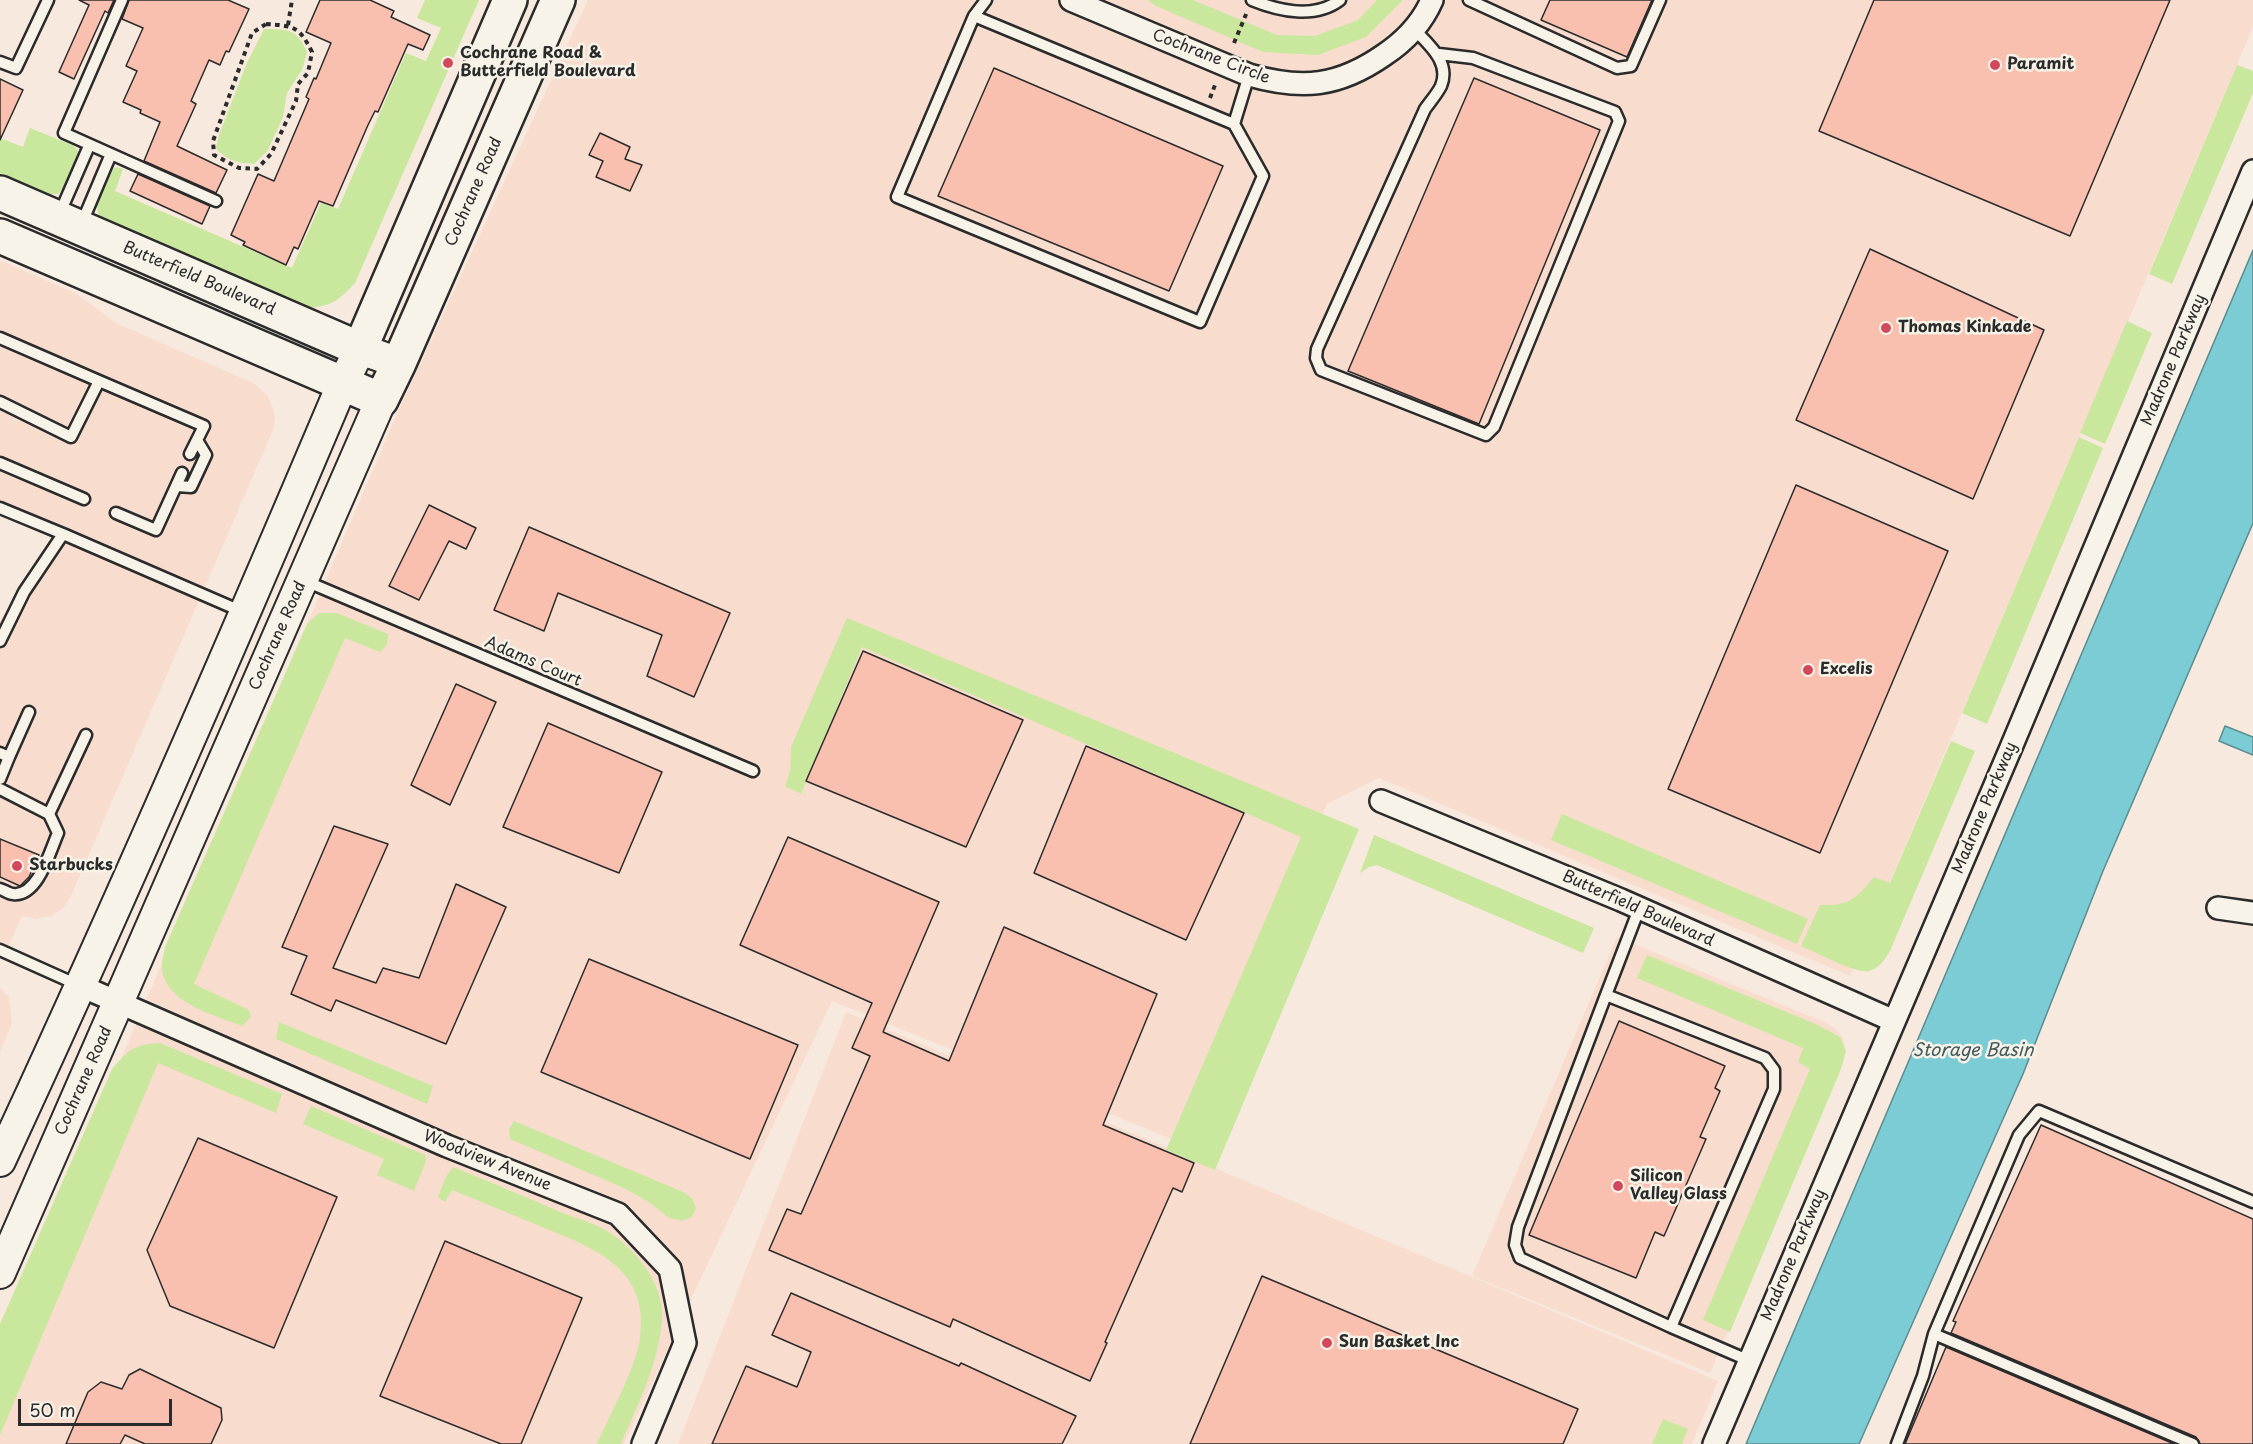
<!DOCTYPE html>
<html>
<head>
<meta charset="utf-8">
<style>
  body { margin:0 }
  #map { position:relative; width:2253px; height:1444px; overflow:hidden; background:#f7e9dd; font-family:"Playpen Sans",sans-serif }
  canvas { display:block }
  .scale { position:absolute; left:18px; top:1399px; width:154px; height:27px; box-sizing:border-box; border:3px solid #2b2b2b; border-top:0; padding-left:8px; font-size:18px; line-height:21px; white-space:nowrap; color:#2b2b2b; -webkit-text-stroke:4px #f7f3e8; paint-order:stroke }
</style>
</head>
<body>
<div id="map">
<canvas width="2253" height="1444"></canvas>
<div class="scale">50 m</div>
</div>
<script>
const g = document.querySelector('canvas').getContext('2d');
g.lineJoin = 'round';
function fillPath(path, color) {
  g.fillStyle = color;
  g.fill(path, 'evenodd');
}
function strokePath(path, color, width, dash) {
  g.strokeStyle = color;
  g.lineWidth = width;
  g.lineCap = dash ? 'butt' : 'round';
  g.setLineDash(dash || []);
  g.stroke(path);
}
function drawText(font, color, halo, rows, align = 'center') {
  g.font = font + ' "Playpen Sans",sans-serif';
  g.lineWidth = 5;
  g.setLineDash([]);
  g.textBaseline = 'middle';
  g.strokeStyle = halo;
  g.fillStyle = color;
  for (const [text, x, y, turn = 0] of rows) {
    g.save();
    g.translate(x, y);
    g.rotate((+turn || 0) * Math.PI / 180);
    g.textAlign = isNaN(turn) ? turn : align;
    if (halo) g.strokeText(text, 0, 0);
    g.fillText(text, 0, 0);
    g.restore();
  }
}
fillPath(new Path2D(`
  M588 0H2253V27L1850 976 1379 778 1327 804 1179 1142 832 1001 674 1335 624 1444H0V1364L12 1314 393 423Z
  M0 260 77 294 116 323 255 384 267 395 273 408 275 418 273 430 71 896 63 908 51 916 37 919 22 916 8 948 0 944V622L62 529 0 501Z
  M1617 937 1827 1023 1836 1029 1843 1038 1845 1049 1843 1058 1710 1373 1472 1276Z
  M0 988 9 997 12 1024 0 1052Z
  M846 1012 1718 1381 1692 1444H678Z`), '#f8ddcf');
fillPath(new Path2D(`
  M425 0H479L355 283C339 300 331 307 307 308L105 219 98 214 97 204 113 169 117 167 123 169 115 191 292 268 321 203 338 209 406 53 426 61 441 28 417 18Z
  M1148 0H1193L1277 35 1315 36 1358 20 1377 0H1403L1366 37 1318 55 1263 52 1156 6Z
  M264 29C289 29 297 29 307 52L302 70 287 93 283 117 268 150 254 164C239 163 226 161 216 148L219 135 246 65Z
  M2237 65 2253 71V93L2172 284 2149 274Z
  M30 128 72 145 77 149 78 154 63 188 58 194H49L0 173V138L23 147Z
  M2127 321 2152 333 2105 444 2080 433Z
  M2079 437 2103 448 1987 724 1962 713Z
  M319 613H337L388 634 387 645 380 652 345 638 194 984 247 1009 250 1012 251 1017 242 1026C215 1015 167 1004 162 970 161 962 164 954 165 947L307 624Z
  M847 618 1359 829 1215 1170 1166 1150 1301 837 862 647 801 794 785 786 790 772 791 747Z
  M1951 741 1975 751 1890 951C1885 959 1880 968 1869 971 1855 974 1816 952 1801 946L1820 905C1849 906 1856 899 1874 877L1890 883Z
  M1562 814 1808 919 1797 944 1551 840Z
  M1374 835 1594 928 1583 953 1377 865 1369 867 1360 873Z
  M1647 955 1818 1025 1840 1037 1846 1051 1841 1069 1730 1332 1703 1320 1810 1069 1798 1062 1803 1048 1637 978Z
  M279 1022 433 1086 427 1104 276 1039Z
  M160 1043 282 1094 276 1113 158 1063 0 1435V1324L112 1069C128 1050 135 1044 160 1043Z
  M311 1106 425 1155 426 1161 414 1191 377 1175 384 1159 303 1124Z
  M514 1121 683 1192 692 1198 696 1208 692 1217 682 1221 669 1218 650 1203 626 1189 510 1139 509 1129Z
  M453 1167C490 1182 526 1197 563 1213 578 1219 596 1224 609 1232 636 1250 665 1285 662 1319 659 1364 638 1403 621 1444H597C610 1414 636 1368 640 1338 650 1265 590 1247 537 1225 508 1213 480 1201 452 1190L445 1202 438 1197 446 1176Z
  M1663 1419 1688 1429 1682 1444H1652Z`), '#cae79e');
const water = new Path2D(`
  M2253 250V523L2103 871 2023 1074 1859 1444H1746Z
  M2225 726 2253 737V755L2219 741Z`);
fillPath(water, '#7bccd4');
strokePath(water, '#5b8c90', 1.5);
const building = new Path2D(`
  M79 0H114L108 13 105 11 74 79 59 72 89 5Z
  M129 0H228L249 9 229 52 226 51 220 65 209 60 191 101 196 104 177 146 227 170 216 193 144 161 160 122 140 113 141 110 123 102 137 71 126 66 143 28 122 19Z
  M320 0H370L394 11 391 17 430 35 423 50 408 44 378 112 375 111 368 125 333 206 319 201 298 249 294 247 286 265 243 245 245 242 231 235 258 174 274 181 309 99 306 97 314 78 316 79 331 43 306 32Z
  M1550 0H1652L1627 57 1541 20Z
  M1874 0H2170L2070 236 1819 131Z
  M994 68 1223 166 1169 291 938 196Z
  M1474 78 1600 130 1479 424 1348 371Z
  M0 79 23 90 0 140Z
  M600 133 630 147 625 159 642 165 630 191 596 177 603 161 589 155Z
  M138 174 210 206 202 224 130 191Z
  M1870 249 2044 330 1973 499 1796 420Z
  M1796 485 1948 551 1820 853 1668 789Z
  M429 505 476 528 466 549 449 541 419 600 389 586Z
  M529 527 730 613 694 697 647 676 662 635 558 593 544 631 494 610Z
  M863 651 1023 720 966 847 806 781Z
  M456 684 496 702 450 805 411 785Z
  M548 723 662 772 619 873 503 827Z
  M1086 746 1244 813 1186 940 1034 873Z
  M334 826 388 844 333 968 376 983 383 968 419 978 456 884 506 907 446 1044 336 1000 331 1011 291 994 307 956 282 947Z
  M788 837 939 902 883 1032 949 1061 1004 927 1157 994 1103 1125 1194 1163 1182 1192 1173 1188 1105 1342 1107 1343 1090 1381 953 1319 950 1327 769 1250 787 1209 801 1214 870 1056 852 1048 872 1003 740 945Z
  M0 839 39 855 29 877 20 886 0 877Z
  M589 959 798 1045 750 1159 541 1072Z
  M1619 1021 1725 1066 1715 1088 1720 1091 1700 1137 1706 1139 1664 1236 1655 1232 1636 1278 1529 1235Z
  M2041 1125 2253 1219V1444H2200L2196 1437 1951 1333 1956 1322 1953 1321Z
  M198 1138 337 1197 274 1348 170 1306 147 1250Z
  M445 1241 582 1298 521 1444H501L380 1396Z
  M1262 1276 1578 1409 1563 1444H1190Z
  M791 1293 959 1366 961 1363 1076 1416 1062 1444H712L746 1366 797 1387 811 1352 772 1335Z
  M1946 1347 2174 1444H1905Z
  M140 1369 221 1408 222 1420 211 1444H145L125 1435 120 1444H66L88 1392 101 1382 122 1389 129 1375Z`);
fillPath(building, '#f9c0af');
strokePath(building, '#2b2b2b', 1.5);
const lane = new Path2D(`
  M122 0 64 133 216 201
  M1252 0C1279 11 1315 19 1340 0
  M1469 0 1617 68 1631 66 1660 0
  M974 16 1234 124 1263 176 1200 322 897 197Z
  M974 16 986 0
  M1414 29C1428 44 1451 62 1441 86 1437 94 1430 102 1425 109L1317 349 1316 358 1321 370 1486 435 1494 427 1619 121 1615 112 1473 58 1439 54
  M0 62 16 68 48 0
  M1234 124 1249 75
  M59 215 89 146
  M81 225 111 154
  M0 338 99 381 71 437 0 402
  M99 381 204 426 190 454
  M0 463 84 499
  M177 486 191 487 206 455 197 440
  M0 508 63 534
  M116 513 156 530 182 473
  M303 580 753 771
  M0 641 24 592 63 534 243 612
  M0 753 9 757 0 779
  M9 757 29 712
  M0 789 49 814 86 735
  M0 889C4 890 9 894 13 894 38 897 50 851 58 833L49 814
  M1639 909 1606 995 1765 1058 1774 1070V1089L1671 1327 1750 1361
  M0 950 78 985
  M1606 995 1518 1227 1515 1245 1520 1258 1671 1327
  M1897 1444 1923 1376 1934 1334
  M2193 1444 1934 1334 2019 1135 2039 1111 2253 1202`);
const street = new Path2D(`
  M1071 0 1249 75C1302 90 1338 87 1384 55 1405 41 1422 23 1432 0
  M1381 801 1621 900 1894 1021
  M2218 908 2253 913
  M81 986 447 1146 618 1214 670 1269 685 1343 643 1444
  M1714 1444 2010 750 2253 171`);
const secondary = new Path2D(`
  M0 1161C119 905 232 645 342 385L360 349 399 363
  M0 1273 381 400`);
const primary = new Path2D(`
  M0 193 360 349 510 0
  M0 236 381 400 399 363 558 0`);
strokePath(lane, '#2b2b2b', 15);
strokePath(street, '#2b2b2b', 26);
strokePath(secondary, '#2b2b2b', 34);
strokePath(primary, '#2b2b2b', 38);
strokePath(new Path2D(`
  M266 24C294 26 299 26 312 52L308 73 298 84 296 101 271 154 257 169 239 168 214 155 213 141 252 33Z
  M288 25 292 0
  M1234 43 1247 12
  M1210 98 1215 85`), '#2b2b2b', 4, [4.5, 4.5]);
strokePath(lane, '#f7f3e8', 10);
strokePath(street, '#f7f3e8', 21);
strokePath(secondary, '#f7f3e8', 30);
strokePath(primary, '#f7f3e8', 33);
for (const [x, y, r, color] of [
  [448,63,6,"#d1495b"],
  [1995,65,6,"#d1495b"],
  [1886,328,6,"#d1495b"],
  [1808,670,6,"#d1495b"],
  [17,866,6,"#d1495b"],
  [1618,1186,6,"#d1495b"],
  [1327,1343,6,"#d1495b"]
]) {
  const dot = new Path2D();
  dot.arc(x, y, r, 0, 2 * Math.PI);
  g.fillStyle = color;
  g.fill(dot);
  strokePath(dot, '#f7f3e8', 2);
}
drawText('bold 16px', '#2b2b2b', '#f7f3e8', [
  ["Cochrane Road &",460,54],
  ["Butterfield Boulevard",460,72],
  ["Paramit",2007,65],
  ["Thomas Kinkade",1898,328],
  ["Excelis",1820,670],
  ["Starbucks",29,866],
  ["Silicon",1630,1177],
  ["Valley Glass",1630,1195],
  ["Sun Basket Inc",1339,1343]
], 'left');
drawText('16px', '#2b2b2b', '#f7f3e8', [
  ["Cochrane Circle",1211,57,21],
  ["Cochrane Road",474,192,-66],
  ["Butterfield Boulevard",199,279,23],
  ["Madrone Parkway",2174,360,-67],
  ["Cochrane Road",278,636,-66],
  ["Adams Court",533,662,23],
  ["Madrone Parkway",1985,808,-67],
  ["Butterfield Boulevard",1638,909,24],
  ["Cochrane Road",84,1081,-66],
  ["Woodview Avenue",487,1161,22],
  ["Madrone Parkway",1794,1255,-67]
]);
drawText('italic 18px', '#435b5e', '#f7f3e8', [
  ["Storage Basin",1973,1051]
]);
</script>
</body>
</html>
